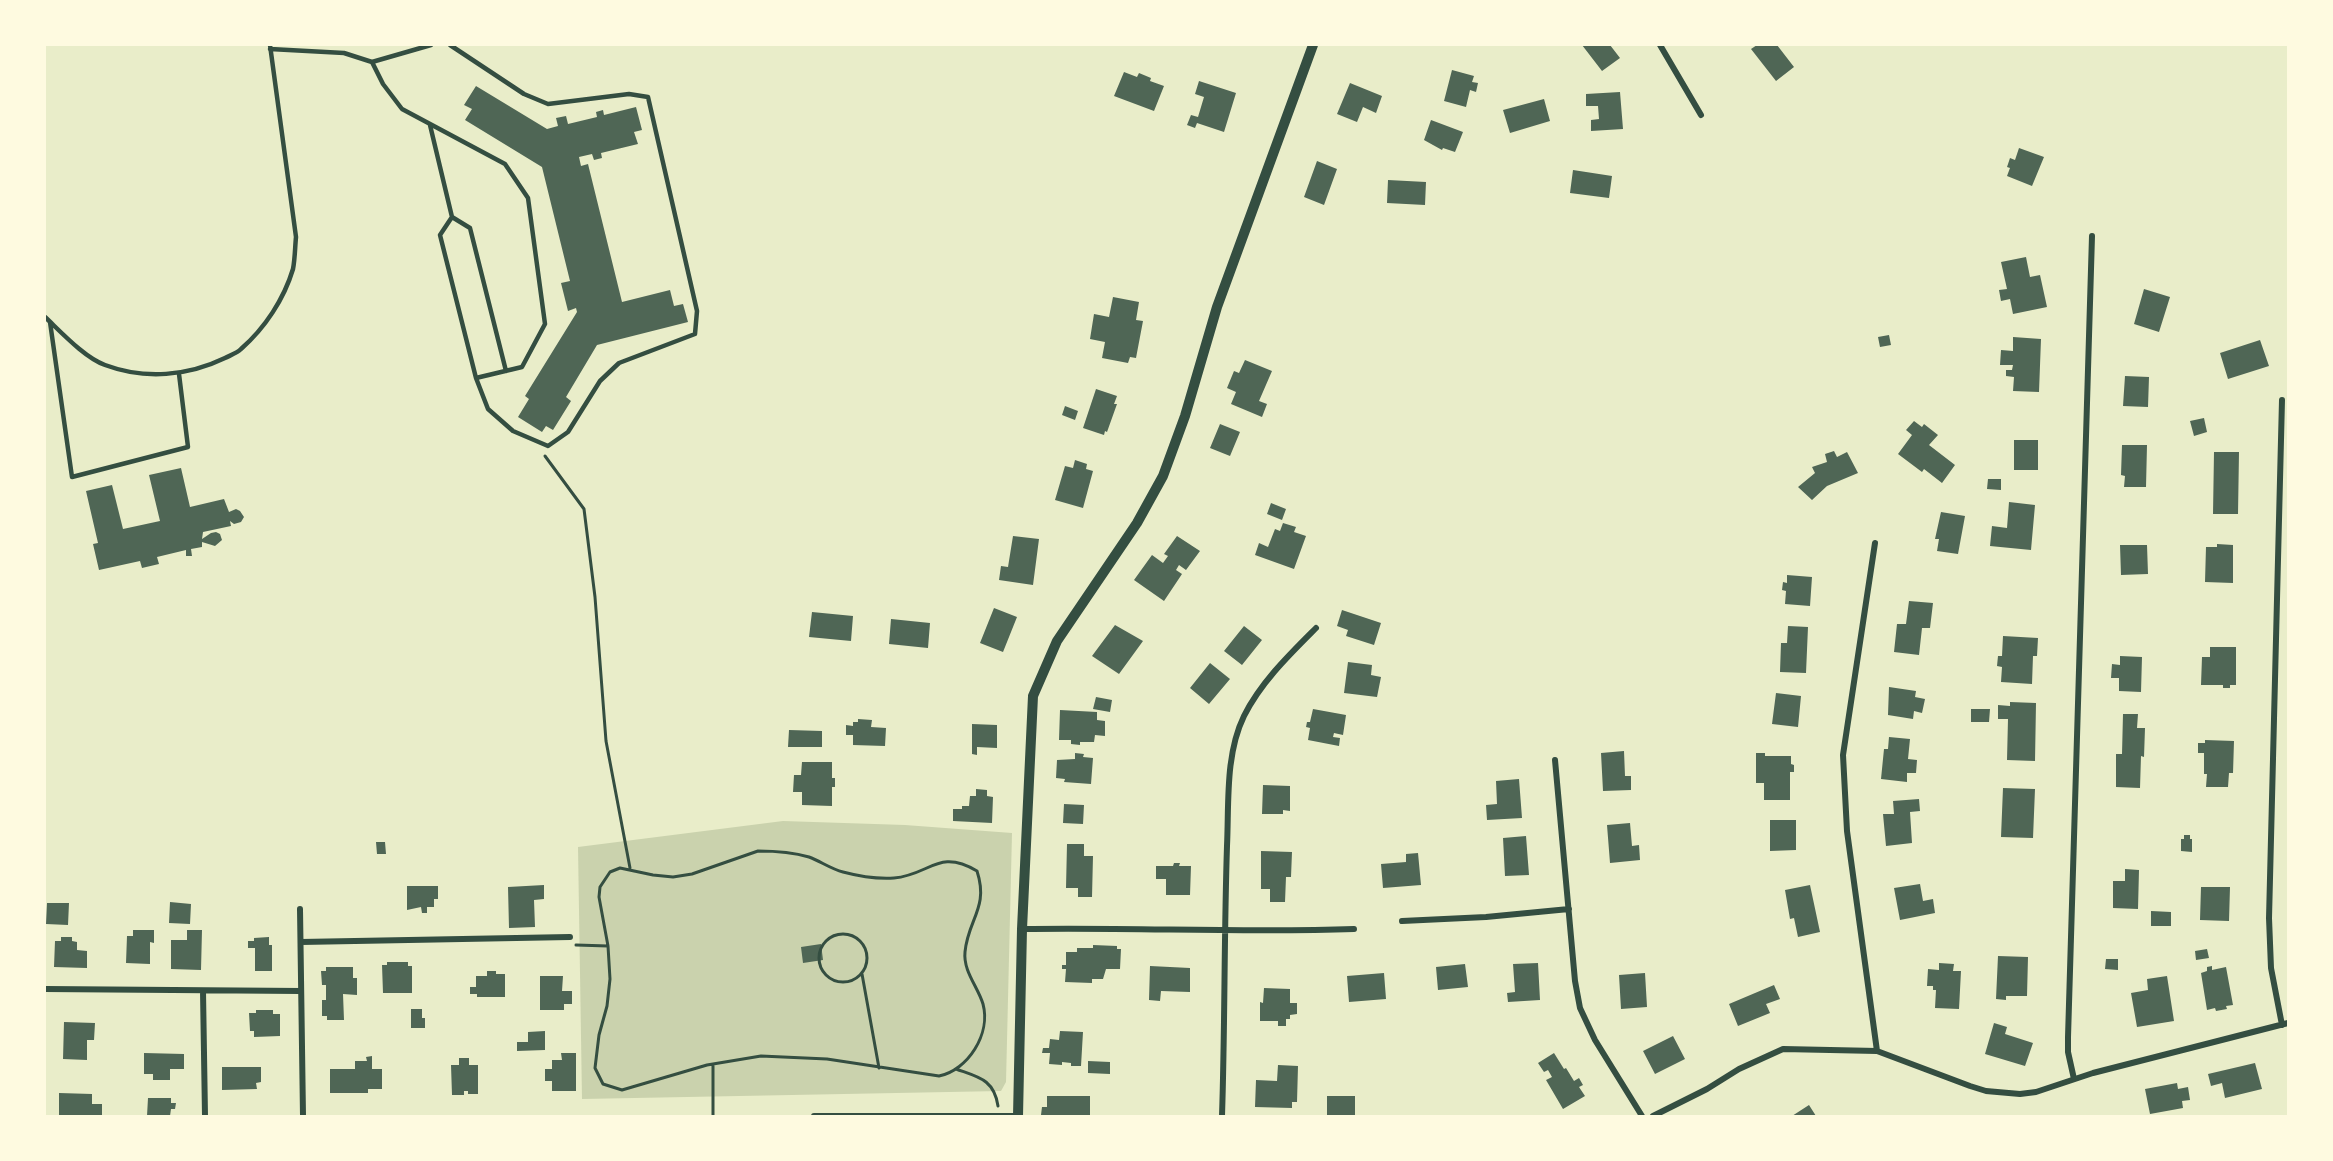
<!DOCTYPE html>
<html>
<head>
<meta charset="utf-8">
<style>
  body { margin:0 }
  #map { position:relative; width:2333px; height:1161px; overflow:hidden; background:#e9edc9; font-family:"Asap Condensed",sans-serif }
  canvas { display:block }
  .frame { position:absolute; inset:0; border:46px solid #fefae0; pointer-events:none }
</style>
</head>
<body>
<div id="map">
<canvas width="2333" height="1161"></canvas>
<div class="frame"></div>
</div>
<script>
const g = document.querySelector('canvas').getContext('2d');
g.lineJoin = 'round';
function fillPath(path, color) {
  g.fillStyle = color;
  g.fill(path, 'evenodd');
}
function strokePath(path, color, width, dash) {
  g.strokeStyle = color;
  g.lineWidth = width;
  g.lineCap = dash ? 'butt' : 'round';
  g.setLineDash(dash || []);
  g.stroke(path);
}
fillPath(new Path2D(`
  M783 821 905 825 1012 833 1006 1082 1001 1091 582 1099 578 847Z`), '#cad2ad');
fillPath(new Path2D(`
  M1582 45H1610L1620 58 1602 71Z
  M1757 45H1777L1794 67 1776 81 1751 49Z
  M1452 70 1474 76 1472 82 1478 83 1476 92 1470 90 1466 107 1444 101Z
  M1124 72 1137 77 1139 73 1151 78 1150 81 1164 86 1154 111 1114 96Z
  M1199 81 1236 93 1224 132 1197 123 1195 128 1187 125 1191 115 1198 117 1204 97 1195 94Z
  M1350 83 1382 96 1376 113 1363 107 1357 122 1337 114Z
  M476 86 547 129 558 126 556 118 566 116 568 124 597 117 596 112 603 110 604 115 636 107 642 130 634 132 638 144 601 153 602 158 594 160 592 154 579 157 581 166 588 164 622 302 670 290 674 306 683 304 688 322 597 345 566 397 571 401 553 430 546 426 542 432 518 417 529 399 525 396 577 312 576 308 568 311 561 283 570 281 542 167 465 120 472 109 464 105Z
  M1620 92 1623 129 1591 131V120L1599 119 1598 106H1586V94Z
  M1544 99 1550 121 1510 133 1503 110Z
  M1431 120 1463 132 1455 152 1443 148 1442 150 1424 140Z
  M2019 148 2044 157 2032 186 2007 176 2010 168 2007 167 2010 158 2015 160Z
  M1317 161 1337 169 1324 205 1304 197Z
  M1573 170 1612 176 1609 198 1570 193Z
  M1388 180 1426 182 1425 205 1387 203Z
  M2026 257 2030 277 2040 275 2047 307 2013 314 2010 299 2001 301 1999 290 2007 289 2001 262Z
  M2144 289 2170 297 2159 332 2134 324Z
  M1113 297 1139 302 1136 320 1143 321 1136 358 1130 357 1128 363 1102 358 1105 342 1090 339 1094 314 1109 317Z
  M1889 335 1891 345 1880 347 1878 337Z
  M2013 337 2041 339 2039 392 2013 391 2014 377 2006 376V370H2012L2013 365H2000L2001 350 2013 351Z
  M2260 340 2269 366 2228 379 2220 353Z
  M1245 360 1272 371 1259 401 1267 404 1262 417 1231 404 1236 392 1227 388 1234 371 1239 373Z
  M2125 376 2149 377 2148 407 2123 406Z
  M1096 389 1117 396 1114 404H1117L1107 432 1105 431 1104 435 1083 428Z
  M1065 406 1078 411 1075 420 1062 415Z
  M2204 418 2207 432 2194 436 2190 421Z
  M1914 421 1922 427 1924 424 1938 435 1929 445 1955 465 1942 483 1924 469 1922 472 1898 454 1912 435 1906 430Z
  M1220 424 1240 432 1230 456 1210 448Z
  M2014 440H2038V470H2014Z
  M2122 445H2147L2146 487H2124L2125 476 2121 475Z
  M1834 451 1837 457 1847 452 1858 473 1827 486 1812 500 1798 487 1815 473 1812 467 1827 462 1825 454Z
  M2214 452H2239L2238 514H2213Z
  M1075 460 1087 464 1086 469 1093 471 1083 508 1055 500 1065 466 1073 468Z
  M181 468 190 507 224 499 229 512 236 509 240 511 244 517 241 522 234 524 230 521 231 526 203 532 202 539 211 533 216 532 220 534 222 540 215 546 202 542V547L191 549 192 556H186V550L157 557 159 564 142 568 140 561 99 570 93 544 98 543 86 491 112 485 123 529 160 521 149 475Z
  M1988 479H2001V490L1987 489Z
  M2009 502 2035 505 2031 550 1990 546 1992 526 2007 528Z
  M1271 503 1286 509 1282 520 1267 514Z
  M1941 512 1965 516 1958 554 1937 551 1939 539H1935Z
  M1283 523 1296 527 1294 532 1306 536 1294 569 1255 555 1259 543 1268 547 1275 529 1280 531Z
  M1013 536 1039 539 1033 585 999 580 1001 566 1008 567Z
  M1177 536 1200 551 1186 570 1179 565 1176 570 1182 574 1164 601 1134 580 1152 555 1163 563 1168 556 1164 554Z
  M2217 544 2233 545V583L2205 582 2206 547H2217Z
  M2120 545H2147L2148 574 2121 575Z
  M1787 575 1812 577 1810 606 1785 604 1786 591 1782 590 1783 582 1787 583Z
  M1909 601 1933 603 1930 628H1922L1919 655 1894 652 1897 624H1906Z
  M994 608 1017 617 1003 652 980 643Z
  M1342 610 1381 623 1374 645 1346 636 1348 630 1337 626Z
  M812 612 853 616 851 641 809 637Z
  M891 619 930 623 928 648 889 644Z
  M1115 625 1143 641 1119 674 1092 656Z
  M1244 626 1262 640 1242 665 1224 651Z
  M1788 626 1808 627 1806 673 1780 672 1781 643H1787Z
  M2003 636 2038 638 2037 656H2033L2032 684 2001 682 2002 667 1997 666 1998 656H2002Z
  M2210 647H2236V685H2230V688H2223V685H2201L2202 657H2210Z
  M2120 656 2142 657 2141 692 2119 691V678H2111L2112 664 2120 665Z
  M1348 662 1372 665 1371 675 1381 677 1377 697 1344 693Z
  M1210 663 1230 679 1209 704 1190 688Z
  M1889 687 1916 691 1915 697 1925 699 1922 713 1914 711 1913 719 1888 715Z
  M1776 693 1801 696 1798 727 1772 724Z
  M1096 697 1112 700 1110 712 1093 709Z
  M2010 702 2036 703 2035 761 2007 760 2008 719H1998V705L2010 706Z
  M1313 709 1346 715 1343 735 1334 733 1333 737 1340 738 1339 746 1308 740 1310 728 1306 727 1307 722H1310Z
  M1971 709H1990L1989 722H1971Z
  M1060 710 1097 712V720L1105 721V736L1095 735 1094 742H1080V745L1071 744V740H1059Z
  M2123 714H2138L2137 728H2145L2144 757 2141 756 2140 788 2116 787V754H2122Z
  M858 719 872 720 871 727 886 728 885 746 853 745V735H846V725L853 726V722H858Z
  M972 724 997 725V748L977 747V755L972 754Z
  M789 730 822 731V747H788Z
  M1889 737 1910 739 1908 759 1917 760 1916 773H1907V782L1881 779 1884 749H1888Z
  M2205 740 2234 741 2233 773H2229L2228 787H2206L2207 774H2204V753H2198V743H2205Z
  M1624 751 1625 776H1631V790L1603 791 1601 753Z
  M1075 753 1084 754 1083 757 1093 758 1091 784 1064 782 1065 779 1056 778 1057 760 1075 759Z
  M1756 753H1765V756H1791V764L1794 765V772H1790V800H1764V783H1756Z
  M802 762H832V778H835V787H832V806L802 805V792H793L794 775H801Z
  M1519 779 1522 818 1487 820 1486 805 1497 804 1496 781Z
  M1263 785 1290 786V811L1283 810V814H1262Z
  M2003 788 2035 789 2033 838 2001 837Z
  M976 789 987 790V796L993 797 992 823 953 821V809H962V806H969L970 796H976Z
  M1919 799 1920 811 1910 812 1912 843 1886 846 1883 814H1894L1893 801Z
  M1064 804 1084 805 1083 824 1063 823Z
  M1770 820H1796V850L1770 851Z
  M1630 823 1632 846 1639 845 1640 860 1610 863 1607 825Z
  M2184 835H2190V839H2192V852L2181 851V839H2184Z
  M1526 836 1529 875 1505 876 1503 838Z
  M376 842H385L386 854H377Z
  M1067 844H1084V856H1093L1092 897H1078V888H1066Z
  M1261 851 1292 852 1291 877H1286L1285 902H1270V889H1261Z
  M1418 853 1421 885 1383 888 1381 864 1406 862V854Z
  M1174 863H1180L1179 866H1191L1190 895H1166V879H1156V866H1173Z
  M2125 869 2139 870 2138 909 2113 908V881H2125Z
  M1920 884 1923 901 1933 899 1935 913 1900 920 1894 888Z
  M544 885V899L534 900 535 927 509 928 508 887Z
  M1810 885 1820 932 1798 937 1794 918 1790 919 1785 890Z
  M407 886H438V899H434V907H427V913H422L421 907 407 910Z
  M2201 887H2230L2229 921 2200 920Z
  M170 902 191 904 190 924 169 923Z
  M47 903H69L68 925 46 924Z
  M2151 911 2171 912V926H2151Z
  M133 930H154V943L150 942V964L126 963 127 936H133Z
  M187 930H202L201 970 171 969V940H187Z
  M61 937H72V941L77 942V950L87 951V968L54 967 55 941H61Z
  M269 937V945H272V971H255V948H248V941H254V938Z
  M821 944 823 960 803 963 801 947Z
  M1093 945 1117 946V949H1121L1120 969H1106L1103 979H1092V983L1065 982 1066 969H1062V965H1066V952H1077V948H1093Z
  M2207 949 2209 958 2196 960 2195 951Z
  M1998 956 2028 957 2027 996H2006V1000L1996 999Z
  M2106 959H2118V970L2105 969Z
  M387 962H408V966H412V993H383L382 965H387Z
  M1538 963 1540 1000 1508 1002 1507 993 1515 992 1513 964Z
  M1939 963 1954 964 1953 971H1961L1959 1009 1935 1008 1936 990H1933V986H1927L1928 969 1939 970Z
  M1465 964 1468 987 1438 990 1436 967Z
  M1150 966 1190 968V992L1161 991 1160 1001 1149 1000Z
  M2212 966V970L2226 967 2233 1005 2226 1006 2227 1009 2216 1011 2215 1008 2207 1010 2201 973 2207 971V967Z
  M326 967H353V978H357V995L343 994 344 1020H327V1016H322V1000H326V985H322L321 971H326Z
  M487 971H496V974H505V997H477V994H470V987H476V976H487Z
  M1384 973 1386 999 1349 1002 1347 976Z
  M1645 973 1647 1007 1621 1009 1619 975Z
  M540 976H563L562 991H572V1004H564V1010H540Z
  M2167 976 2174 1021 2137 1027 2131 993 2148 990 2147 979Z
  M1774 985 1780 999 1766 1004 1770 1013 1738 1026 1729 1004Z
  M1264 988 1290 989V1003H1297V1014L1290 1015V1019H1286V1026H1278V1021H1260V1002L1263 1003Z
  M411 1009H422V1018H425V1028H411Z
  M256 1010H273V1014H280V1036L254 1037V1031H250L249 1013H256Z
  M64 1022 95 1023 94 1040H87V1060L63 1059Z
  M1994 1023 2007 1027 2005 1034 2033 1043 2025 1066 1985 1054Z
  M545 1031V1050L517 1051V1042H528V1032Z
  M1060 1031 1083 1032 1081 1066H1071V1063L1062 1062V1065L1049 1064 1050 1053H1042L1043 1048H1049L1050 1039 1059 1040Z
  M1673 1036 1685 1059 1655 1074 1643 1051Z
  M144 1053 184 1054V1069H170V1080H153V1074H144Z
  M561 1053H576V1091H552V1081H545V1069H552V1060H562Z
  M1554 1053 1564 1069 1566 1068 1574 1081 1579 1078 1583 1085 1579 1087 1585 1096 1563 1109 1546 1080 1552 1077 1548 1070 1544 1072 1538 1063Z
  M372 1056V1069H382V1089H368V1093H330V1069H355V1061H367L366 1057Z
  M459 1058H469V1065H478V1094H468V1091H464V1095H452L451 1065H459Z
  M1088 1061 1110 1062V1074L1088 1073Z
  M2255 1063 2262 1089 2225 1098 2222 1083 2211 1086 2208 1074Z
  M1278 1065 1298 1066 1297 1102H1292V1108L1255 1107 1256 1080 1277 1081Z
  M222 1067H261V1082L256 1083 257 1089 222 1090Z
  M2177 1083 2178 1089 2188 1087 2190 1100 2182 1101 2183 1108 2150 1114 2145 1089Z
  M59 1093 92 1094V1104H102V1116H59Z
  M1047 1096H1090V1116L1041 1115 1042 1107H1047Z
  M1327 1096H1355V1115H1327Z
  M148 1098H171V1103H176L175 1109H171L170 1116H147Z
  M1809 1105 1816 1116H1792Z`), '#4f6655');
strokePath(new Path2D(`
  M545 456 584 509 595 597 606 741 630 868
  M758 851C775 851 792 852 809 857 820 861 831 869 843 872 858 876 878 879 894 878 930 875 938 848 977 871 989 908 968 919 965 952 963 971 978 987 983 1004 991 1034 968 1070 939 1076L827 1059 761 1056 707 1065 622 1090 603 1084 595 1068 599 1035 607 1006 610 979 608 946 599 897 600 887 610 872 620 868 653 875 673 877 692 874Z
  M819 958a24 24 0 1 1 48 0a24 24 0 1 1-48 0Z
  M576 945 608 946
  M862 974 879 1068
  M956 1069C978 1077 994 1079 998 1106
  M713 1116V1064`), '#344e41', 3);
strokePath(new Path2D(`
  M450 45 524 94 548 104 629 94 648 97 697 311 695 334 619 363 600 381 568 432 548 446 513 431 488 409 476 378
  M270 49 344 53 372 62 383 84 402 109 505 164 528 198 545 324 522 367 476 378 440 235 452 217 430 125
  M372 62 431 45
  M452 217 470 228 506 371
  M45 317C61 332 85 358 105 365 145 380 188 376 225 358 231 355 237 353 241 349 265 328 284 299 293 269 295 259 295 247 296 237L270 45
  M50 322 72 477 188 447 179 374`), '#344e41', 4.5);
strokePath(new Path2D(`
  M1660 45 1701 115
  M2282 400 2269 918 2271 968 2282 1025
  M1875 543 1843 755 1847 831 1877 1051
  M1555 760 1575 981 1580 1008 1595 1040 1642 1116
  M300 909 303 1116
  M1402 921 1486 917 1569 909
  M1022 929C1133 927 1243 933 1354 929
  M301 942 570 937
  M45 989 301 991
  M203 991 205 1116
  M2074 1079 2068 1052V1037L2092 236
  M814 1116H1018
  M1222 1116C1225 1026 1224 936 1227 846 1229 804 1225 755 1244 716 1261 682 1290 654 1316 628
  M1653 1116 1707 1089 1739 1069 1783 1049 1877 1051 1970 1086 1986 1091 2020 1094 2036 1092 2093 1073 2288 1023`), '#344e41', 6);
strokePath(new Path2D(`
  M1018 1116 1022 929 1033 696 1057 641 1137 523 1163 476 1185 416 1217 307 1313 45`), '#344e41', 10);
</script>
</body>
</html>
